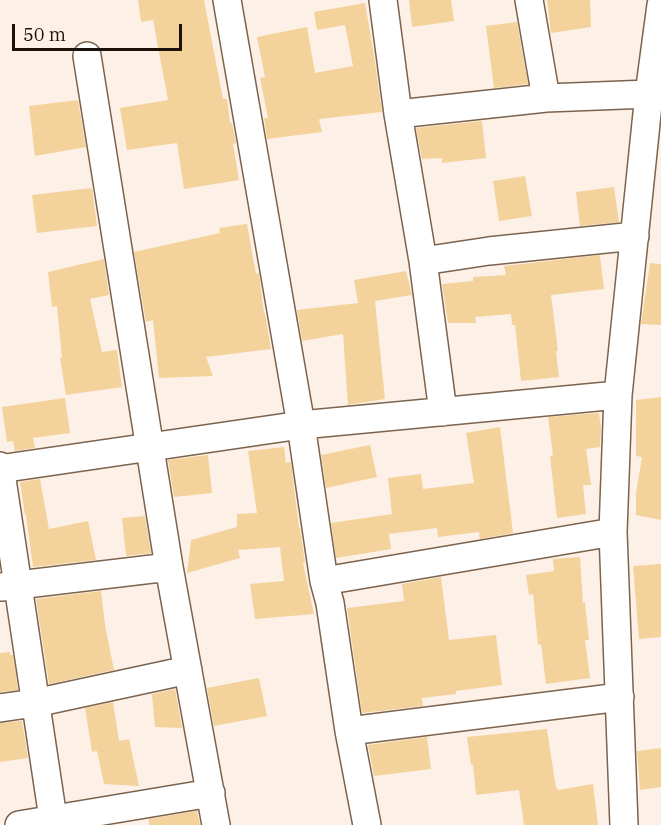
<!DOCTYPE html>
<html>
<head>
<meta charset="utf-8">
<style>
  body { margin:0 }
  #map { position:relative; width:661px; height:825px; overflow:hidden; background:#fdf1e7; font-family:"IBM Plex Serif",serif }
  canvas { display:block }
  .scale { position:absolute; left:12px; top:24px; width:170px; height:27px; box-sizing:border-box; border:3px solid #1b1108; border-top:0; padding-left:8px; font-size:18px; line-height:21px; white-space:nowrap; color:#1b1108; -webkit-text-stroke:4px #fdf1e7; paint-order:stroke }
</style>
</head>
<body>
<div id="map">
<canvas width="661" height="825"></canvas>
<div class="scale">50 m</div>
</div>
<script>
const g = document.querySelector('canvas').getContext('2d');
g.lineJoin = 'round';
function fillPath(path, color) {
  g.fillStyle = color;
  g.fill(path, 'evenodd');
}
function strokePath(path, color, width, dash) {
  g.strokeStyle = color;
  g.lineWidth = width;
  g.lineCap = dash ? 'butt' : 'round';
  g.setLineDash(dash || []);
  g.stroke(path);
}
fillPath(new Path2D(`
  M138 0H204L223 99H227L230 123H232L236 143 233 144 239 180 184 189 177 143 127 150 120 108 168 100 153 20 141 22Z
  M409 0H451L454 21 412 27Z
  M547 0H590L591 27 551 33Z
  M365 3 374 55 382 112 319 119 322 132 267 139 264 118H268L260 78 265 77 257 37 307 27 315 73 353 66 345 25 317 30 314 12Z
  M517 22 528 84 494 88 486 26Z
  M78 100 86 147 35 156 29 106Z
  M482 121 486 158 442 163V158L422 159 416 128Z
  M525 176 532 216 499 221 493 181Z
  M614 187 619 222 580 226 576 192Z
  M92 188 97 226 37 233 32 195Z
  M247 224 256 274 259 273 264 313H265L271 349 206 357 213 376 159 378 153 320 146 322 134 252 220 233 219 228Z
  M600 255 604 289 551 295 558 351H556L559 377 521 381 515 325H512L511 314 475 317 476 323H448L442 284 473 281V277L506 275 504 266Z
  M104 259 109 295 90 299 102 352 117 350 122 387 66 395 60 358H62L57 306 52 307 48 272Z
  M650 263 661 264V325L641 324Z
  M406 271 412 295 375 301 385 399 348 405 343 334 302 341 297 310 358 303 354 280Z
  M661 397V520L636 515V493L642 457 636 456V400Z
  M65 398 70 433 33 438 35 448 15 451 13 441 7 442 2 407Z
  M599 413 601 428 600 447 586 449 591 485H583L586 514 557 518 550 456 553 455 548 417Z
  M500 427 513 533 480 539 479 532 438 537 437 528 389 534 391 549 336 558 331 523 392 514 388 478 421 474 423 489 474 483 466 433Z
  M370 445 377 477 326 488 321 455Z
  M284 447 286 463 291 462 299 528H300L305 563H303L314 614 255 619 250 584 284 581 280 547 238 550 240 558 187 573 191 540 237 527V514L257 513 248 451Z
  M208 455 212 493 174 497 168 460Z
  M40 479 49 529 88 521 96 560 33 567 26 515H25L20 482Z
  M145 516 151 553 126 556 122 518Z
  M580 557 583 603 585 602 589 640H585L590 678 546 684 541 644 538 645 533 594 529 595 526 575 554 571 553 559Z
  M661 564V637L639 639 633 566Z
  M441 577 449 640 496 635 502 685 456 691V694L422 698 423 706 362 713 347 608 404 601 402 584Z
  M101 591 105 625 114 670 49 684 36 599Z
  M10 652V655H13L18 690 0 692V653Z
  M259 678 267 716 214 726 207 688Z
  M175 689 182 728 155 727 152 694Z
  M113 702 119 741 129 739 139 786 104 784 97 751 92 752 85 708Z
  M22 721 28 758 0 762V723Z
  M547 729 556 788 557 787 558 790 593 784 598 825H524L519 790 476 795 473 765H471L467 737Z
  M427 737 431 769 374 776 368 745Z
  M661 748V787L640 790 637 751Z
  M197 811 200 825H149V819Z`), '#f3d29c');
const minor = new Path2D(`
  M227 0 301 425 324 581 330 603 349 731 367 825
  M383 0 398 114 423 261 443 412
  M529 0 546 98
  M87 56 169 567 216 825
  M398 114 546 98 649 94
  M423 261 489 251 635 236
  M0 466 54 825
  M0 469 301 425 618 395
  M324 581 613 532
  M1 587 169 567
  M0 708 35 703 188 670
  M349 731 620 697
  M19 825 211 793
  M624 825 613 532 618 395 649 94 661 5`);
strokePath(minor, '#7c634d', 30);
strokePath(minor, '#fff', 27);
</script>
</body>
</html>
